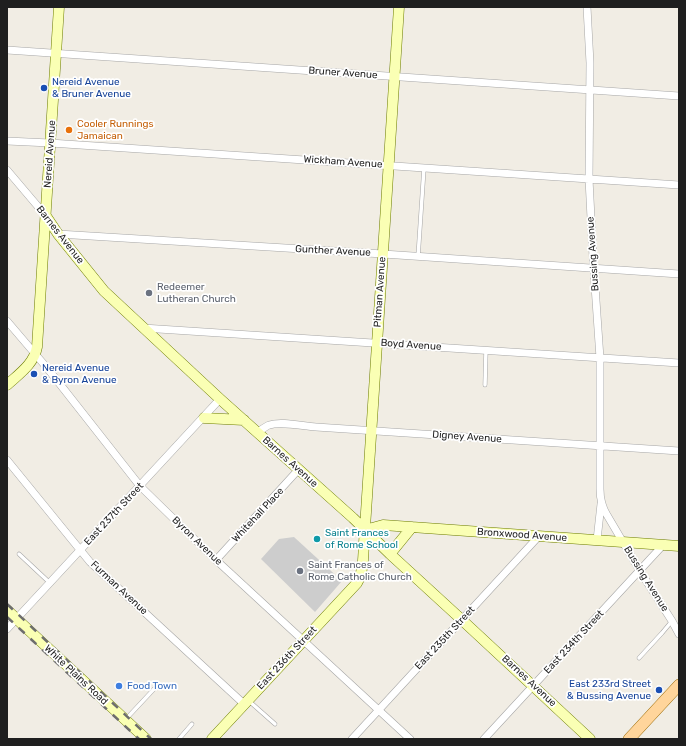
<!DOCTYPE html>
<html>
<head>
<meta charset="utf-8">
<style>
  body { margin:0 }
  #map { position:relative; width:686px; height:746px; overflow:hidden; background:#f1ede4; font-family:Rubik,sans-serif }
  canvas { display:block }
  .frame { position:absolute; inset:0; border:8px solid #1f1f1f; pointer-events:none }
</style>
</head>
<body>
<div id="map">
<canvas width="686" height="746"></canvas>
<div class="frame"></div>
</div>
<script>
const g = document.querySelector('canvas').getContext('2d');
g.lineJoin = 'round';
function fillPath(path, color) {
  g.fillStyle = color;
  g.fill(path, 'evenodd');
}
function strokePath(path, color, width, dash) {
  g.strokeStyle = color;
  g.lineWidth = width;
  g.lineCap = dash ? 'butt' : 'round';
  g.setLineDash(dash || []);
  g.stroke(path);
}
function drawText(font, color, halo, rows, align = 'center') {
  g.font = font + ' Rubik,sans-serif';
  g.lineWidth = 3.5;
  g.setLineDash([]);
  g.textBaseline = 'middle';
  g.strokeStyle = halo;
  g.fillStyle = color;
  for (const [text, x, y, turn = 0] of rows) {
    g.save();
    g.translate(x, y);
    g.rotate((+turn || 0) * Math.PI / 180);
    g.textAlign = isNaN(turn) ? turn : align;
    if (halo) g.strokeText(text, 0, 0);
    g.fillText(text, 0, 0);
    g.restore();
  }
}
fillPath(new Path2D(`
  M294 537 342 581 315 612 261 559 279 539Z`), '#cdcdcd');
const lane = new Path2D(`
  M418 257 424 168
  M485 385 486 350
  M19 554 50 583
  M639 658 662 633 672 621
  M249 701 275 724
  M126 719 154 689
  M179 739 192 724`);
const street = new Path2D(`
  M587 7 590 63 589 179 593 257 600 358V489C600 499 602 507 607 515L640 571 672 621 679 634
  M7 50 679 96
  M7 141 50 143 679 185
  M7 170 46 216
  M58 234 383 254 679 274
  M7 321 48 369 140 486 216 560 410 739
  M143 328 679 363
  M258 432C261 430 265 427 269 425 281 421 302 426 316 427L679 451
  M7 460 90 562 244 704
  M597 540 601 504
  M216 560 299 469
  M7 629 220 399
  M352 739 539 536
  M484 739 664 544`);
const secondary = new Path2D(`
  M46 216 58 234 104 291 220 399 353 518 390 554 462 620 590 739
  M7 385C19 374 34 364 37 347L59 7
  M204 418 244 420
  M365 530 383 525 679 546
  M390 554 412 527
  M7 610 146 739
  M212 739 357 583C364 571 363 556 364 543L399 7`);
const primary = new Path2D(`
  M629 739 679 685`);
strokePath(lane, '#a6a6a6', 4.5);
strokePath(street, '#a6a6a6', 8);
strokePath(secondary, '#6c7c00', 11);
strokePath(primary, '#9a6900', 12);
strokePath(lane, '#fff', 3.5);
strokePath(street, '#fff', 7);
strokePath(secondary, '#faffb4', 10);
strokePath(primary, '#ffd59b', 11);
strokePath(new Path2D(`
  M7 604 151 739
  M7 617 139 739`), '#6d6d6d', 2.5, [8, 8]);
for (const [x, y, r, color] of [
  [44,88,4,"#1a4fb4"],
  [69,130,4,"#e8710a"],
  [149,293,4,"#6b7280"],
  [34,374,4,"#1a4fb4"],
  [317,539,4,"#0f9aa8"],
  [300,571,4,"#6b7280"],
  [119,686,4,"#3f7fe0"],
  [659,690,4,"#1a4fb4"]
]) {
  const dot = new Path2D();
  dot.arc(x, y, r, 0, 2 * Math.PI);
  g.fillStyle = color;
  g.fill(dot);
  strokePath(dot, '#fff', 1.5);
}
drawText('10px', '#1f1f1f', '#fff', [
  ["Bruner Avenue",343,73,4],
  ["Nereid Avenue",50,154,-86],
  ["Wickham Avenue",343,162,4],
  ["Barnes Avenue",60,235,52],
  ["Gunther Avenue",333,251,3],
  ["Bussing Avenue",593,254,-94],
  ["Pitman Avenue",380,292,-86],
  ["Boyd Avenue",411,345,4],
  ["Digney Avenue",467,437,4],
  ["Barnes Avenue",290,462,42],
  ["East 237th Street",114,514,-47],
  ["Whitehall Place",258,515,-47],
  ["Bronxwood Avenue",522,535,4],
  ["Byron Avenue",197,541,44],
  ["Bussing Avenue",646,579,58],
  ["Furman Avenue",119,588,43],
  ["East 235th Street",445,638,-47],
  ["East 234th Street",574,642,-47],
  ["East 236th Street",287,658,-47],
  ["White Plains Road",76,675,43],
  ["Barnes Avenue",529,681,43]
]);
drawText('10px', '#164399', '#fff', [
  ["Nereid Avenue",52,82],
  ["& Bruner Avenue",52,94],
  ["Nereid Avenue",42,368],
  ["& Byron Avenue",42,380],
  ["East 233rd Street",651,684,"right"],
  ["& Bussing Avenue",651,696,"right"]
], 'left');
drawText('10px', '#c56008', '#fff', [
  ["Cooler Runnings",77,124],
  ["Jamaican",77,136]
], 'left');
drawText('10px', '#5b616d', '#fff', [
  ["Redeemer",157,287],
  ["Lutheran Church",157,299],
  ["Saint Frances of",308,565],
  ["Rome Catholic Church",308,577]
], 'left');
drawText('10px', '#0d838f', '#fff', [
  ["Saint Frances",325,533],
  ["of Rome School",325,545]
], 'left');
drawText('10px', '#366cbe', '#fff', [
  ["Food Town",127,686]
], 'left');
</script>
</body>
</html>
